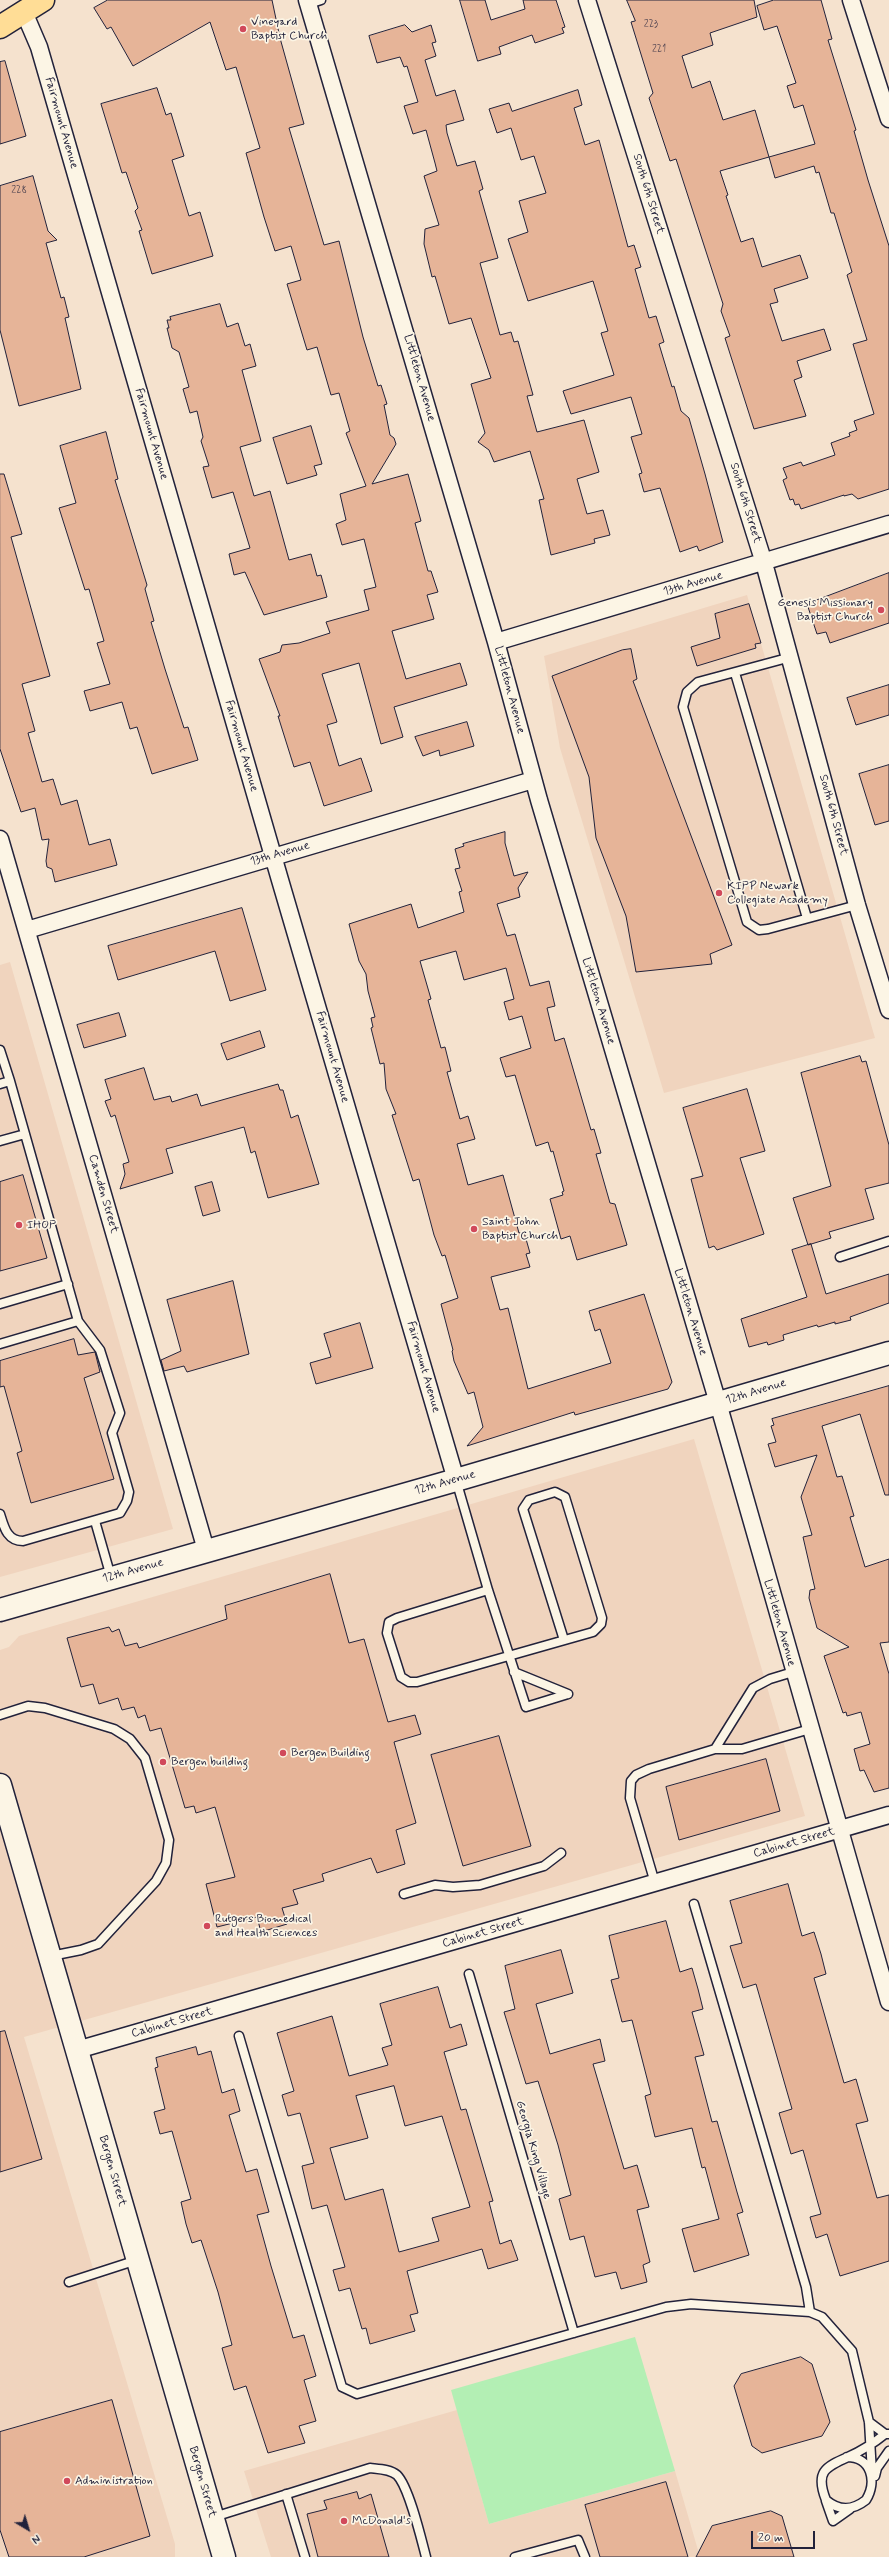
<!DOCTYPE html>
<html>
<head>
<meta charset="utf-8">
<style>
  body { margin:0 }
  #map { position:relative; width:889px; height:2557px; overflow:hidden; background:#f5e2ce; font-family:Mynerve,sans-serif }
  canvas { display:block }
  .north { position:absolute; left:8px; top:2509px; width:40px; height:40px; -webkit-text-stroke:3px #fcf5e5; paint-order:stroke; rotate:142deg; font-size:11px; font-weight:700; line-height:16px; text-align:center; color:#22223b }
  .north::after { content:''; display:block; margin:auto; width:14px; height:18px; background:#22223b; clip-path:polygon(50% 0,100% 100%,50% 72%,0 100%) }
  .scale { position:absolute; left:751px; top:2531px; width:64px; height:18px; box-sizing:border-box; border:2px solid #22223b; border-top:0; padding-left:5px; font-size:12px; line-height:14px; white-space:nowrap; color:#22223b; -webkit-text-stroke:3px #fcf5e5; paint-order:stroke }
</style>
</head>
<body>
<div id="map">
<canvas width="889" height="2557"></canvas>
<div class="north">N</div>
<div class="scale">20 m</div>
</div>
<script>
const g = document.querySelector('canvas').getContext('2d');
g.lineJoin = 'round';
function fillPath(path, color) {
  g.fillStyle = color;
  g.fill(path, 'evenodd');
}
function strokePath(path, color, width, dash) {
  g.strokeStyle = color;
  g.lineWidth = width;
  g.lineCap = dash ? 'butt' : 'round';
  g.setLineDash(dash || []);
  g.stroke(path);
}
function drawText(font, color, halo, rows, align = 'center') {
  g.font = font + ' Mynerve,sans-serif';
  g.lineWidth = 3.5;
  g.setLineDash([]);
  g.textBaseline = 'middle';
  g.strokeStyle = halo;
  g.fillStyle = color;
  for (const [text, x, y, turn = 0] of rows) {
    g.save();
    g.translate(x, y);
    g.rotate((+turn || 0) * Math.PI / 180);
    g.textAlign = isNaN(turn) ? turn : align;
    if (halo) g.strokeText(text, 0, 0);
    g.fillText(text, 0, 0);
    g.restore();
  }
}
fillPath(new Path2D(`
  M747 595 875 1038 664 1093 560 748 544 656Z
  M10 962 173 1529 0 1577V965Z
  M694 1439 805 1816 24 2037 175 2544V2557H0V1650L9 1647 19 1636Z
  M457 2410 489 2524 675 2471 700 2557H271L244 2471Z`), '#f0d4be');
fillPath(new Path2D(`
  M635 2337 675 2471 489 2524 451 2390Z`), '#b3efb4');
const building = new Path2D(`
  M108 0H272L280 38 304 124 289 128 324 245 339 241 363 337 378 386 381 385 387 404 384 405 390 435 394 438 396 444 372 484 408 474 421 521 415 523 428 571H431L438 592 427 595 434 619 392 631 406 679 460 663 467 685 394 707 403 737 381 744 359 663 322 674 337 722 327 725 339 766 361 758 372 791 324 806 310 762 294 767 278 716H280L259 659 280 652 282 645 299 643 330 633 326 622 369 610 364 590 376 587 364 539 342 545 336 524 346 520 340 494 366 486 346 433 350 431 339 393 331 395 317 347 307 350 287 284 301 280 291 246 275 251 264 217 246 153 260 148 236 67 226 70 210 22 133 66 111 27 107 29 94 8Z
  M460 0H485L491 20 525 9 523 0H556L565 27 562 28 564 33 535 43 532 35 499 47 501 54 478 61Z
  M627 0H754L757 17 710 33 713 45 682 56 692 88 710 81 723 120 755 110 769 157 720 171 728 195 726 196 741 242 753 238 762 267 800 255 808 278 774 289 778 302 770 304 782 341 824 329 831 350 797 361 802 377 794 380 806 416 754 429 725 338 730 336 721 311 723 304 676 159 670 161 649 98 653 93 631 22 635 21Z
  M774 0H821L832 39 828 40 856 130 854 131 868 180 889 246V489L858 499 852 494 844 496V495L801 509 799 504 795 505 793 499 790 500 783 480 787 478 783 468 801 462 803 466 835 455 831 443 850 436 849 433 857 430 854 421 874 414 853 344 867 340 847 275 852 272 834 213H831L819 172 816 173 814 166 775 178 769 157 815 144 803 105 794 108 787 86 796 83 777 26 764 30 757 6Z
  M405 25 412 32 431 25 436 42 432 43 436 56 425 60 436 96 455 90 464 120 446 125 447 133 457 166 475 161 483 189 479 191 498 258 480 263 500 335 511 332 514 342 518 341 533 395 527 396 537 432 584 420 599 472 577 479 587 514 603 510 610 535 594 539 595 543 551 555 539 500 544 499 530 451 494 462 489 450 478 442 485 433 471 384 491 378 471 318 449 324 435 276 432 277 424 244 425 229 439 225 424 176 437 171 435 163 426 130 413 134 404 106 418 102 407 66 404 67 400 57 377 63 369 36Z
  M5 61 26 136 0 144V62Z
  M157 88 166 115 171 113 184 156 172 160 189 216 200 212 213 256 152 274 139 231 142 230 135 211 138 208 126 172 122 173 101 104Z
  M578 90 582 105 574 108 585 145 599 140 628 247 634 245 641 267 635 269 649 318 656 316 664 342 659 344 672 387 674 386 681 411 689 418 705 474 723 542 699 551 697 546 680 552 660 488 644 492 639 474 642 473 631 437 642 434 631 397 571 414 563 391 614 375 601 333 608 331 593 281 528 301 508 239 528 232 519 201 546 193 534 156 521 160 511 128 497 133 489 109 509 103 512 111Z
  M33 176 48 231 57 240 46 243 61 298 64 297 69 317 65 318 81 389 19 406 0 330V186Z
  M220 304 227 327 238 323 245 346 250 344 256 366 242 370 261 441 240 447 254 496 270 491 289 560 311 554 317 576 321 575 327 597 264 615 245 572 234 575 229 554 250 548 233 492 212 498 203 467 209 466 201 441 203 437 197 411 190 413 183 389 189 387 179 352 172 348 167 328H169L167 320H171L170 317Z
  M311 426 322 464 314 466 317 475 287 484 273 438Z
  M106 432 118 479 115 480 147 585 145 589 154 621 151 622 165 669 184 728 188 727 198 760 152 774 137 727 130 729 122 702 90 711 84 691 110 684 97 643 104 641 89 589 85 590 59 508 76 503 60 446Z
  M0 474H4L22 534 11 537 50 676 22 684 35 731 28 733 42 782 53 779 61 805 77 800 89 845 110 839 117 865 55 882 52 869 47 867 46 861 49 839 42 840 35 808 21 812 0 749Z
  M889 573V623L830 643 826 632 817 634 807 604Z
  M749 604 761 643 755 644 756 648 697 666 691 647 720 638 715 614Z
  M631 649 637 679 633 681 732 945 710 954 712 964 636 972 626 916 596 838 589 777 552 676 622 650Z
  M889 685V715L856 725 847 698Z
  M467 722 474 746 440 756 439 750 423 756 415 737Z
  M889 765V821L875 825 859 774Z
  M505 832V843L514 876 528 872 518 888 520 897 497 904 507 936 515 934 530 986 549 981 555 1006 547 1008 555 1041 564 1038 591 1130 594 1129 601 1153 596 1154 610 1203 615 1204 627 1245 577 1260 570 1236 561 1239 550 1199 563 1195 562 1192 564 1191 553 1151 551 1152 548 1142 536 1146 515 1075 506 1077 500 1058 531 1048 522 1016 509 1020 504 1002 514 999 506 968 464 980 456 951 420 961 431 999 428 1000 441 1048 445 1047 451 1071 447 1072 460 1119 468 1116 475 1139 457 1144 468 1185 503 1175 519 1233 524 1232 530 1253 526 1254 530 1267 491 1277 500 1310 508 1308 528 1389 611 1363 600 1329 595 1331 589 1311 644 1294 672 1382 668 1389 575 1415 574 1412 467 1446 483 1427 474 1392 468 1394 454 1361 452 1351 453 1350 441 1304 458 1298 445 1255 442 1256 434 1235 419 1179 413 1181 392 1115 396 1114 386 1089 384 1063 380 1064 371 1028 373 1027 371 1018 375 1017 368 991 366 974 359 961 349 924 411 904 418 928 464 912 459 892 462 891 455 869 460 868 455 849 464 846 463 844Z
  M242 908 266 990 230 1001 215 951 118 980 108 946Z
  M119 1013 126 1036 84 1048 77 1025Z
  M260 1031 265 1047 227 1060 221 1044Z
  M860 1056 862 1062 866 1061 889 1145V1183L865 1189 874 1219 829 1232 831 1238 808 1245 793 1198 831 1186 801 1073Z
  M144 1068 154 1100 170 1096 172 1102 197 1094 201 1106 278 1084 280 1090H283L291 1118 298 1115 319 1184 268 1198 255 1151 251 1153 244 1127 166 1149 173 1173 120 1189 125 1174 123 1164 129 1162 115 1115 111 1117 105 1101 111 1099 105 1080Z
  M747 1089 765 1151 740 1158 764 1234 717 1250 714 1246 709 1248 691 1179 703 1176 683 1108Z
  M23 1175 47 1258 0 1271V1182Z
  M212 1182 220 1211 203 1216 195 1187Z
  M811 1244 826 1294 889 1274V1303L850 1317 851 1320 835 1324V1322L818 1327 817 1325 783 1335 784 1340 768 1345 767 1342 749 1347 741 1319 807 1297 792 1250Z
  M233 1281 249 1354 187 1372 184 1366 164 1371 161 1360 181 1351 167 1300Z
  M360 1323 373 1368 316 1384 310 1363 331 1357 324 1334Z
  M74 1339 78 1355 95 1352 100 1372 84 1378 114 1479 31 1503 17 1453 22 1451 4 1386 0 1387V1361Z
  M889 1386V1495H885L860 1414 822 1426 837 1477 842 1476 854 1516 850 1517 865 1567 889 1559V1642L880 1643 889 1674V1788L874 1792 864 1770 860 1771 854 1749 870 1744 861 1712 847 1716 846 1712 843 1713 824 1656 849 1647 817 1628 809 1598 810 1590 815 1589 803 1537 812 1535 801 1497 817 1455 775 1467 768 1444 776 1442 771 1426 774 1425 772 1419Z
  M330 1574 349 1643 364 1639 388 1722 415 1715 421 1734 394 1742 416 1823 396 1830 405 1864 377 1873 371 1858 322 1874 324 1881 293 1890 298 1904 282 1908 287 1924 261 1932 257 1917 217 1927 206 1884 235 1877 215 1807 196 1813 194 1806 185 1808 161 1728 150 1731 145 1715 138 1718 134 1707 122 1710 118 1698 99 1704 93 1684 81 1687 67 1638 109 1627 112 1632 119 1629 125 1646 137 1643 139 1648 227 1619 225 1606Z
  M499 1736 531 1846 463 1866 431 1755Z
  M766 1759 780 1811 679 1840 666 1787Z
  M788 1884 802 1936 814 1932 821 1954 826 1974 814 1978 844 2083 856 2079 868 2121 856 2124 877 2198 889 2195V2261L840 2276 827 2234 816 2238 810 2217 821 2214 803 2150 791 2154 779 2113 792 2109 756 1984 743 1988 730 1946 742 1943 730 1901Z
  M666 1921 680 1972 692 1968 698 1989 703 2009 692 2012 704 2055 695 2057 712 2122 717 2121 737 2192 743 2212 737 2214 749 2255 694 2272 682 2229 719 2219 705 2167 702 2168 692 2128 655 2137 645 2096 651 2094 632 2020 622 2022 611 1980 619 1978 609 1936Z
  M561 1950 573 1993 536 2004 550 2054 600 2039 605 2061 593 2064 624 2169 637 2165 649 2207 637 2210 650 2262 643 2265 647 2282 621 2289 616 2272 595 2277 584 2236 570 2240 559 2199 571 2195 558 2145 538 2081 526 2084 504 2012 515 2009 505 1966Z
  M438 1987 450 2028 461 2024 467 2045 444 2052 461 2110 466 2109 493 2201 489 2202 500 2244 511 2240 518 2260 488 2269 482 2249 407 2271 418 2313 410 2315 415 2331 370 2344 366 2328 362 2329 350 2288 339 2291 333 2270 345 2267 327 2205 312 2209 302 2166 314 2163 300 2113 288 2116 282 2095 294 2091 277 2033 332 2016 349 2076 388 2065 382 2048 392 2045 380 2004ZM394 2086 405 2126 442 2116 470 2207 432 2218 439 2241 399 2252 383 2189 345 2200 330 2148 368 2138 356 2096Z
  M5 2031 42 2159 0 2172V2032Z
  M196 2047 198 2055 211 2051 222 2093 234 2089 240 2111 229 2115 246 2172 257 2169 269 2212 257 2215 271 2266 293 2338 304 2335 316 2376 304 2380 316 2421 299 2426 305 2443 268 2453 246 2386 234 2390 222 2348 232 2345 218 2292 201 2240 192 2243 186 2224 181 2202 191 2199 172 2131 160 2134 154 2112 165 2109 155 2068 158 2067 156 2058Z
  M801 2357 812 2364 830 2422 822 2436 762 2453 752 2446 734 2386 741 2374Z
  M112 2400 150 2536 84 2557H9L0 2530V2432Z
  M666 2482 688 2557H600L585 2505Z
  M357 2492 359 2499 371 2494 389 2557H318L307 2514 327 2509 324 2501Z
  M771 2511 782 2516 794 2557H696L712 2526Z`);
fillPath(building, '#e6b498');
strokePath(building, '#22223b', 1);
const lane = new Path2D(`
  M309 4 321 0
  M791 657 698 682 687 692 683 707 747 922 759 930 768 929 857 905
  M735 673 807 918
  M0 1050 10 1081
  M0 1084 10 1081 78 1321
  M0 1141 25 1134
  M840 1257 889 1241
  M0 1304 68 1284
  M0 1344 78 1321 100 1350 120 1413 112 1433 129 1492 127 1501 120 1513 23 1541C7 1541 4 1527 0 1514
  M456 1480 488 1590 526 1707 568 1694
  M95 1521 111 1577
  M488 1590 397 1618 389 1622 387 1633 401 1677 409 1682H417L593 1632 601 1624 602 1618 565 1497 555 1492 529 1500 523 1509 564 1640
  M514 1672 568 1694
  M0 1715 28 1706 45 1708 114 1729 130 1739 145 1758 169 1840 166 1863 156 1881 98 1944 81 1950 51 1956
  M715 1749H742L810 1729
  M655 1883 630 1798 631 1781 636 1775 649 1769 715 1749 753 1688 770 1679 793 1672
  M404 1894 435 1885 453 1887 480 1885 544 1866 561 1853
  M694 1904 806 2287 810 2312
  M469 1974 574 2333
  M239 2036 342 2387 357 2394 666 2307 691 2304 810 2312 822 2317 852 2351 869 2422 872 2473
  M69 2282 137 2260
  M869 2422 885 2434H889
  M847 2457C872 2457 877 2482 866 2500 852 2511 839 2511 826 2500 815 2472 825 2467 848 2457 861 2451 874 2443 885 2434
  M875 2476 877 2468 889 2451
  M286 2494 305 2557
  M826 2501 833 2521 850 2509
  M214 2517 370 2468C379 2469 390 2469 397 2475 409 2487 421 2538 426 2557
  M515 2557 578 2540 585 2557`);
const street = new Path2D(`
  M307 0 496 642 539 800 718 1403 889 2002
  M587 0 764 563 857 905 889 1010
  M851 0 889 119
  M24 12 39 47 280 880 456 1480
  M496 642 889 524
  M0 839 206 1550
  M27 930 533 780
  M77 2050 889 1815`);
const secondary = new Path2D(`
  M0 1610 456 1480 889 1353
  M0 1785 224 2557`);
const primary = new Path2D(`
  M0 27 43 0`);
strokePath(lane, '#22223b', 11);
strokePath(street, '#22223b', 19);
strokePath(secondary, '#22223b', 25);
strokePath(primary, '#22223b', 25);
strokePath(lane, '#fcf5e5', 8);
strokePath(street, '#fcf5e5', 16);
strokePath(secondary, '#fcf5e5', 22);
strokePath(primary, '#ffdd96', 22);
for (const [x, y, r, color] of [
  [243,29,4,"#d1495b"],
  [881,610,4,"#d1495b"],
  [719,893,4,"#d1495b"],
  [19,1225,4,"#d1495b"],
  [474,1229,4,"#d1495b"],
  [283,1753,4,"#d1495b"],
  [163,1762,4,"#d1495b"],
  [207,1926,4,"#d1495b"],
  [67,2481,4,"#d1495b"],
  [344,2521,4,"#d1495b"]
]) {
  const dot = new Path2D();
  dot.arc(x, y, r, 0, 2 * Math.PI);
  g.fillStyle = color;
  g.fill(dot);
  strokePath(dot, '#fcf5e5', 1.5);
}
drawText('10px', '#534652', null, [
  ["223",651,25],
  ["221",659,50],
  ["228",19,191]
]);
drawText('12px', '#22223b', '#fcf5e5', [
  ["Vineyard",251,22],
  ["Baptist Church",251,36],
  ["Genesis Missionary",873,603,"right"],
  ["Baptist Church",873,617,"right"],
  ["KIPP Newark",727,886],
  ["Collegiate Academy",727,900],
  ["Saint John",482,1222],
  ["Baptist Church",482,1236],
  ["IHOP",27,1225],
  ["Bergen Building",291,1753],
  ["Bergen building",171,1762],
  ["Rutgers Biomedical",215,1919],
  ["and Health Sciences",215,1933],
  ["Administration",75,2481],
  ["McDonald's",352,2521]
], 'left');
drawText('12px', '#22223b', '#fcf5e5', [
  ["Fairmount Avenue",61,123,74],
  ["South 6th Street",648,194,73],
  ["Littleton Avenue",419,378,74],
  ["Fairmount Avenue",151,434,74],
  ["South 6th Street",745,503,73],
  ["13th Avenue",693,584,-16],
  ["Littleton Avenue",509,690,75],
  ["Fairmount Avenue",241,746,74],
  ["South 6th Street",833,815,75],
  ["13th Avenue",280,854,-16],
  ["Littleton Avenue",598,1001,73],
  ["Fairmount Avenue",332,1057,74],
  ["Camden Street",103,1194,74],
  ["Littleton Avenue",690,1312,73],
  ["Fairmount Avenue",423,1367,74],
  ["12th Avenue",756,1392,-17],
  ["12th Avenue",445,1483,-16],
  ["12th Avenue",133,1571,-16],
  ["Littleton Avenue",779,1623,74],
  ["Cabinet Street",794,1843,-16],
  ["Cabinet Street",483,1933,-16],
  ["Cabinet Street",172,2023,-16],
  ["Georgia King Village",533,2150,74],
  ["Bergen Street",112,2171,74],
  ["Bergen Street",202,2482,74]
]);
</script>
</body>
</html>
